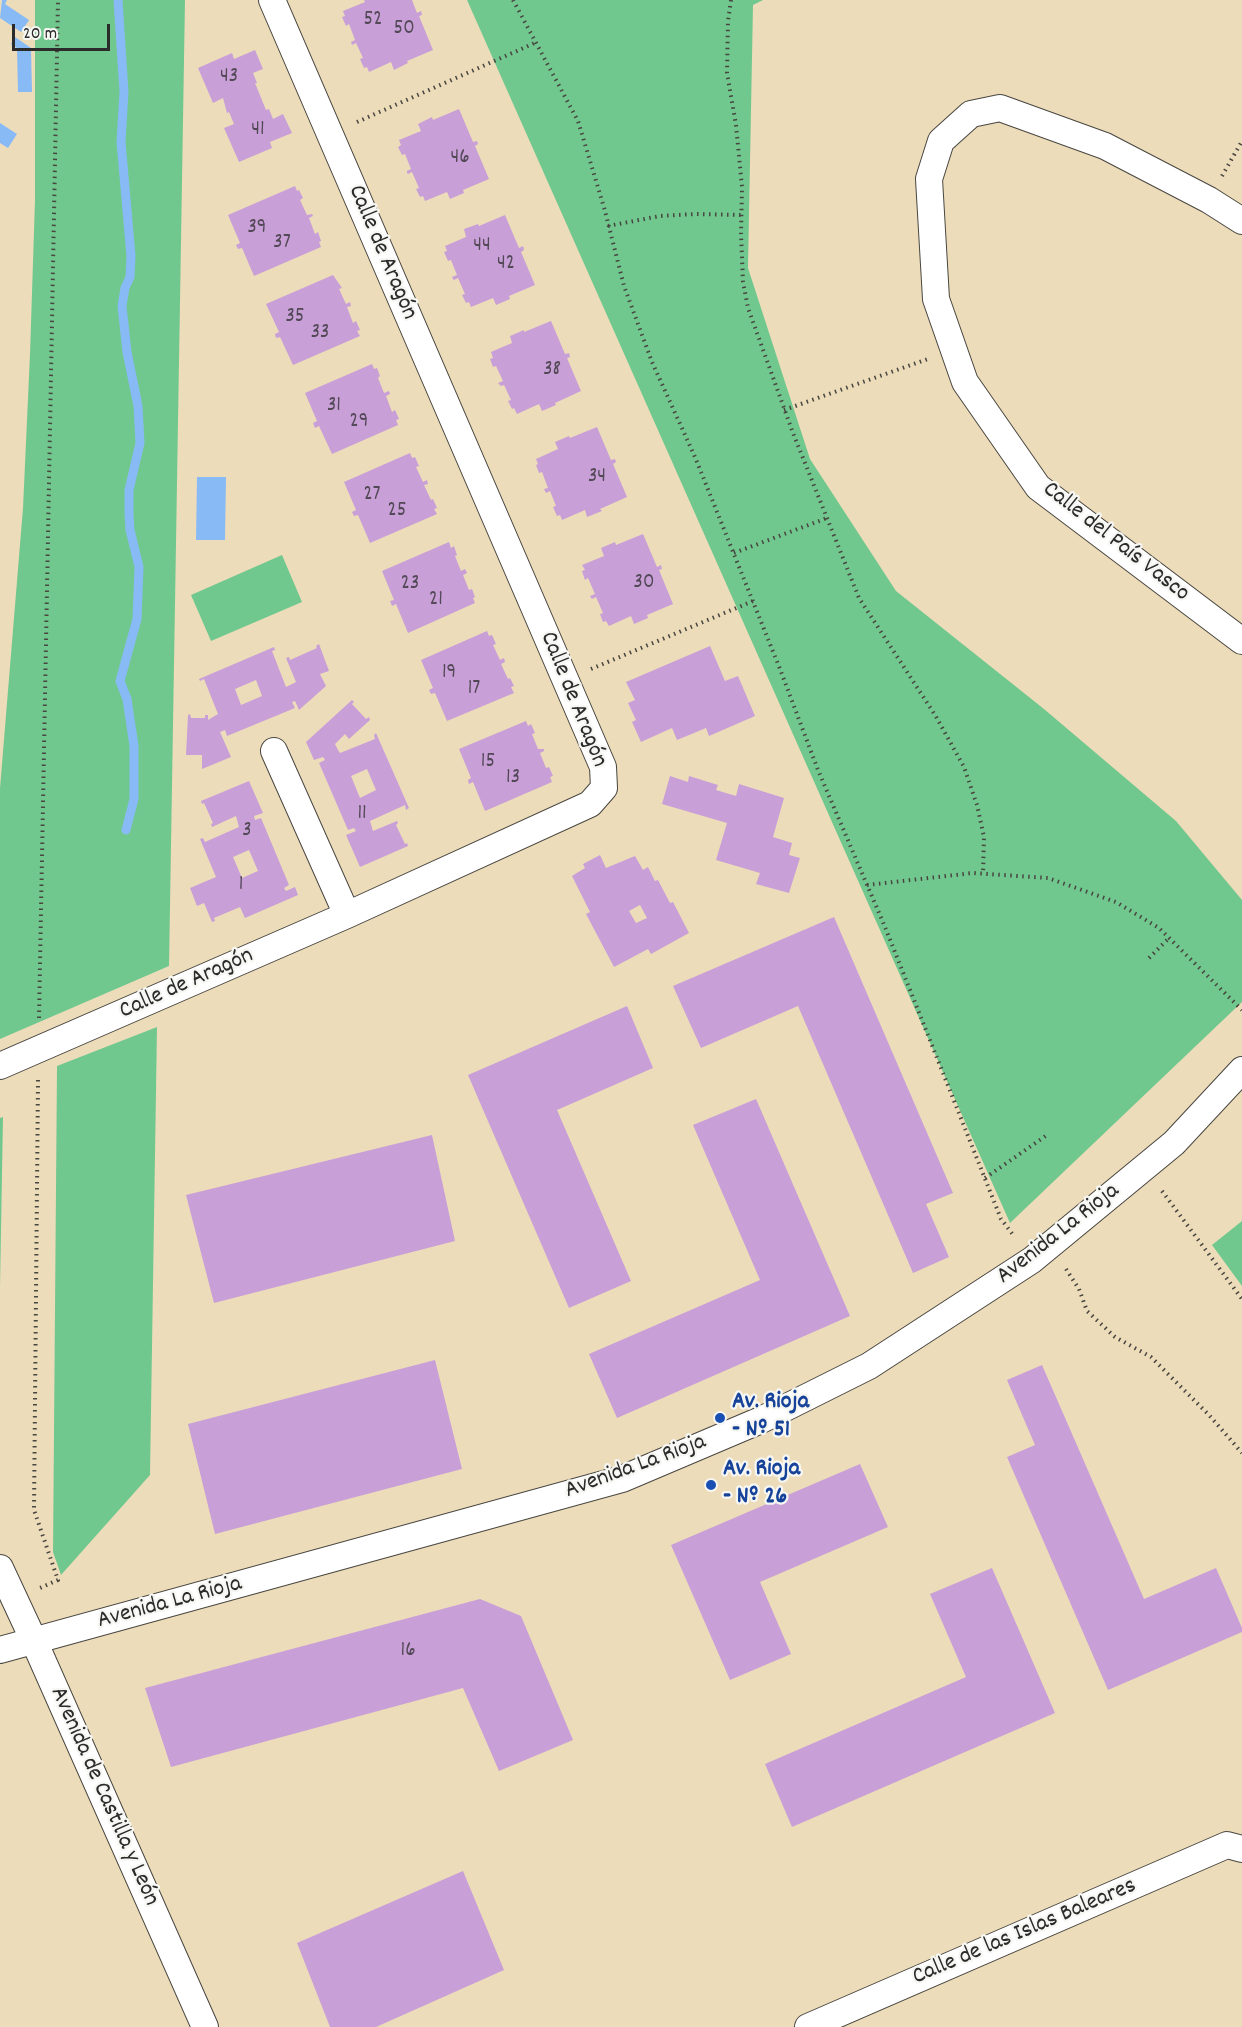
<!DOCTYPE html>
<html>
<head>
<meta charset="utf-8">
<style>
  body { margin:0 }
  #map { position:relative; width:1242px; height:2027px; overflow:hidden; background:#eddcba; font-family:Dekko,sans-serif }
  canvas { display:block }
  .scale { position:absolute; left:12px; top:24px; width:98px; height:27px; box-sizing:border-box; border:3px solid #2b2b2b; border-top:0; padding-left:8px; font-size:18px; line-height:21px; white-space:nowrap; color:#2b2b2b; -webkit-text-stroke:4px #f6f6f2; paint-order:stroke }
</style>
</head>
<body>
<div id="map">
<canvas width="1242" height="2027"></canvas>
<div class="scale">20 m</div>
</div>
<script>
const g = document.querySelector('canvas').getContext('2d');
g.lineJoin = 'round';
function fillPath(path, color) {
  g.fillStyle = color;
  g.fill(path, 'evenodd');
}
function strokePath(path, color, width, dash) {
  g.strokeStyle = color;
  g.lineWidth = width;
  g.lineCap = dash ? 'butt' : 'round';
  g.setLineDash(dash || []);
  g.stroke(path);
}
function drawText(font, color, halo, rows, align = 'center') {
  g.font = font + ' Dekko,sans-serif';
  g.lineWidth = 4.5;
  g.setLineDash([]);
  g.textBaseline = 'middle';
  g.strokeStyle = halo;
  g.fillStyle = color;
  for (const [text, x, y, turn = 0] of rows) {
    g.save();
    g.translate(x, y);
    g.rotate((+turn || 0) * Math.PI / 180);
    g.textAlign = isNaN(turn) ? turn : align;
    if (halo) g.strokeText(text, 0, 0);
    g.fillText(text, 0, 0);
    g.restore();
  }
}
fillPath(new Path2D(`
  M35 0H185L169 966 0 1039V788L23 508 30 354 35 200Z
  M467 0H763L753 5 748 268 810 459 896 591 1044 709 1176 821 1242 900V1002L1010 1223Z
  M282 555 302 602 211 641 191 595Z
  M157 1027 150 1475 61 1575 53 1552 57 1066Z
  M3 1117 0 1287V1118Z
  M1242 1221V1286L1212 1245Z`), '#71c88e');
fillPath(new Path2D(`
  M2 0H7L5 4 29 20 21 32 0 18Z
  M15 37 31 48 32 92H18L17 48 11 44Z
  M0 123 17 134 8 148 0 143Z
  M197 477H226L225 540H196Z`), '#88baf5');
strokePath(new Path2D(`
  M118 0 124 92 121 142 131 256 130 277 125 288 122 306 127 352 138 406 140 443 129 490V514L130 530 139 567 137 619 120 681 127 699 134 746V799L126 830`), '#88baf5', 9);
fillPath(new Path2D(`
  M364 0H412L417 13 421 11 422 15 419 16 433 50 407 61 408 63 394 70 391 62 369 72 367 67 364 68 360 59 363 58 356 43 352 45 351 42 355 40 349 24 346 26 342 17 345 16 343 11 365 2Z
  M255 50 263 69 253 73 257 83H255L266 110 269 109 273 119 283 114 292 133 270 142 272 148 239 162 224 128 234 124 229 112 227 113 223 98 213 103 198 68 232 53 234 59Z
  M459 109 473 142 477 141 478 144 475 146 489 179 463 190 464 193 450 199 447 192 425 201 423 196 420 197 416 189 419 188 412 172 408 174 407 173V171L411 169 405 154 402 155 398 147 401 145 399 140 421 131 418 124 432 117 433 120Z
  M295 186 297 191 299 190 303 198 300 200 307 215 312 214 313 216 309 218 315 234 318 232 321 241 319 242 321 247 254 276 242 248 238 249 236 245 240 243 228 215Z
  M505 215 519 248 523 246 524 250 521 252 535 285 509 296 510 299 496 305 493 298 471 307 469 302 466 303 462 295 465 294 458 278 454 280 453 279 452 277 457 275 451 260 448 261 444 252 447 251 445 246 466 237 464 229 478 224 479 226Z
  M333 275 342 288 339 289 346 304 350 302 351 306 347 307 353 323 356 321 360 330 357 331 360 336 293 365 280 337 276 338 275 334 279 332 266 304Z
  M551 321 565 354 569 353 570 357 567 358 581 391 555 403 556 405 542 411 539 404 517 414 514 408 512 409 508 401 511 400 504 385 501 386 498 383 503 381 496 366 493 367 490 359 493 358 491 352 512 343 510 336 524 330V332Z
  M372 364 374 369 377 368 380 376 378 378 384 393 389 391 390 394 386 396 392 412 395 410 399 419 396 420 398 425 332 454 319 426 315 428 313 423 317 421 305 393Z
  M597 427 611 460 615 459 616 462 613 464 627 497 600 509 602 511 587 517 585 510 562 520 560 515 557 516 553 507 556 506 550 491 546 493 544 489 548 488 542 472 539 473 536 465 538 464 536 459 558 449 555 442 569 436 570 438Z
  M410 453 412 458 415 457 419 466 416 467 423 482 427 480 428 484 424 485 431 500 433 499 437 508 434 509 437 514 370 543 358 515 354 516 352 512 356 510 344 482Z
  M643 534 657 567 661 565 662 569 659 570 673 604 647 615 648 618 634 624 631 616 609 626 606 621 603 622 600 614 603 613 596 597 592 599 590 596 595 594 588 578 585 580 582 571 585 570 582 565 604 556 601 548 615 542 616 545Z
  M449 542 451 548 454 546 457 555 455 556 461 571 465 569 467 573 463 575 469 590 472 589 475 597 473 598 475 603 408 633 396 604 392 606 390 601 394 600 382 571Z
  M487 631 489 636 492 635 496 644 493 645 500 660 504 658 505 662 501 664 508 679 510 678 514 686 511 687 514 693 447 721 435 693 431 694 429 690 433 688 421 660Z
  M319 644 329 671 320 674 326 686 299 710 295 701 292 702 295 708 227 736 225 730 220 732 231 757 202 769V755H186L188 715 190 714 191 718H205V715H208V720L218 714 204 679 200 681 199 679 274 647 275 650 272 651 286 687 296 682 286 658 289 657 290 660 317 648 316 646ZM256 680 262 696 241 705 235 689Z
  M710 646 725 681 738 676 755 716 709 736 706 728 677 740 672 728 641 742 632 722 636 720 628 703 635 700 626 682Z
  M352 700 354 702 352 704 366 719 369 717 370 720 349 739 345 734 335 744 338 750 340 753 375 739 374 735 376 733 409 808 406 810 405 805 370 821 373 831 397 821 398 823 396 825 405 844 407 843 408 846 360 867 346 835 356 831 354 828 348 830 319 763 325 760 323 757 314 760 306 742ZM367 769 376 790 360 798 351 776Z
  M526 721 528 726 531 724 535 733 532 734 538 749H544V751L540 753 546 768 549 767 553 776 550 777 552 782 485 811 473 782 469 784 468 780 471 778 459 749Z
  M670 776 688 782 689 776 718 785 716 790 736 796 739 784 784 798 773 837 792 843 789 855 800 858 789 893 756 884 760 873 716 860 727 823 662 804Z
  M249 781 263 813 254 816 255 820 261 818 289 885 284 888 286 891 295 887 298 895 245 918 240 907 214 918 215 921 212 922 204 903 197 906 190 888 216 877 200 839 203 838 205 842 239 827 236 816 212 827 211 824 213 823 204 803 202 804 201 801ZM249 850 258 871 242 878 233 857Z
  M600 855 606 868 635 856 643 870 648 867 655 881 658 880 670 903 673 902 689 933 651 954 648 949 614 967 586 914 590 912 572 876 585 868 583 864ZM640 905 647 918 636 923 629 911Z
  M834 917 953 1193 926 1204 949 1257 913 1273 798 1006 701 1048 673 986Z
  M627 1006 653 1068 557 1110 631 1281 569 1308 468 1075Z
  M756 1099 850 1316 617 1418 589 1354 760 1280 693 1125Z
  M432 1135 455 1241 214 1303 186 1195Z
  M435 1360 462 1469 215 1534 188 1424Z
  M1042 1365 1144 1599 1216 1568 1242 1628V1632L1108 1690 1007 1457 1035 1445 1007 1380Z
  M860 1464 888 1527 760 1582 791 1654 730 1680 671 1545Z
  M992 1568 1055 1713 792 1827 765 1764 966 1677 930 1594Z
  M480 1599 521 1616 573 1740 499 1771 463 1688 171 1767 145 1688Z
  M463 1871 504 1970 376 2027H330L297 1943Z`), '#c89fd7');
const street = new Path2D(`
  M1242 221 1209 200 1105 146 1000 108 971 114 941 141 929 179 936 299 965 382 1038 487 1242 641
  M274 751 347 915
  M0 1066 347 915 590 804 604 788 603 767 272 0
  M0 1568 34 1641 205 2027
  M0 1650 622 1479 761 1420 869 1366 1032 1260 1174 1143 1242 1070
  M808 2027 1227 1845 1242 1849`);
strokePath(street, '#484640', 28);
strokePath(new Path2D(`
  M513 0 578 121 605 211 624 286 652 362 695 457 780 669 818 770 885 927 1001 1219 1014 1236
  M731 0 728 21 727 73 736 125 742 187 741 234 743 282 748 308 793 433 859 598 935 715 964 767 977 805 984 837 983 874
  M357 122 537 42
  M1222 176 1242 141
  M608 226 660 216 696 214 741 215
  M784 410 928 359
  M734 553 827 518
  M591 669 753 601
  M867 885 973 873 1048 878 1116 902 1159 928 1242 1010
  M1149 958 1169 938
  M39 1018 58 0
  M38 1080 34 1510 58 1580 40 1588
  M985 1178 1047 1135
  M1162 1191 1242 1299
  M1066 1269 1079 1289 1087 1311 1115 1337 1151 1357 1209 1415 1242 1453`), '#484640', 4, [1.5, 4.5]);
strokePath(street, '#fff', 26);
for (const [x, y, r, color] of [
  [720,1418,6,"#1a4fb4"],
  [711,1485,6,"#1a4fb4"]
]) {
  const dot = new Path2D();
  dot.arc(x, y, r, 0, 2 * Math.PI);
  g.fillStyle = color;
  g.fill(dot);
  strokePath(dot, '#f6f6f2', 2);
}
drawText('21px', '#524856', null, [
  ["52",373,21],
  ["50",404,30],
  ["43",229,78],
  ["41",258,131],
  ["46",460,159],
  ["39",257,229],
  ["37",282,244],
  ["44",482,247],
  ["42",506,265],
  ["35",295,318],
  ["33",320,334],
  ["38",552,371],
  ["31",334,407],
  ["29",359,423],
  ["34",597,478],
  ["27",372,496],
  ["25",397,512],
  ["30",644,584],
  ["23",410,585],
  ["21",436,601],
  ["19",449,674],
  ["17",474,690],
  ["15",488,763],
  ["13",513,779],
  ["11",362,815],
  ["3",247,832],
  ["1",241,886],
  ["16",408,1652]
]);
drawText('24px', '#2b2b2b', '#f6f6f2', [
  ["Calle de Aragón",381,253,67],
  ["Calle del País Vasco",1115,543,38],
  ["Calle de Aragón",572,700,68],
  ["Calle de Aragón",187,985,-24],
  ["Avenida La Rioja",1059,1235,-38],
  ["Avenida La Rioja",636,1468,-20],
  ["Avenida La Rioja",170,1604,-15],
  ["Avenida de Castilla y León",103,1797,66],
  ["Calle de las Islas Baleares",1025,1933,-23]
]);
drawText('bold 24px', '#164399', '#f6f6f2', [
  ["Av. Rioja",732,1404],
  ["- Nº 51",732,1432],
  ["Av. Rioja",723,1471],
  ["- Nº 26",723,1499]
], 'left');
</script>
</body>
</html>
